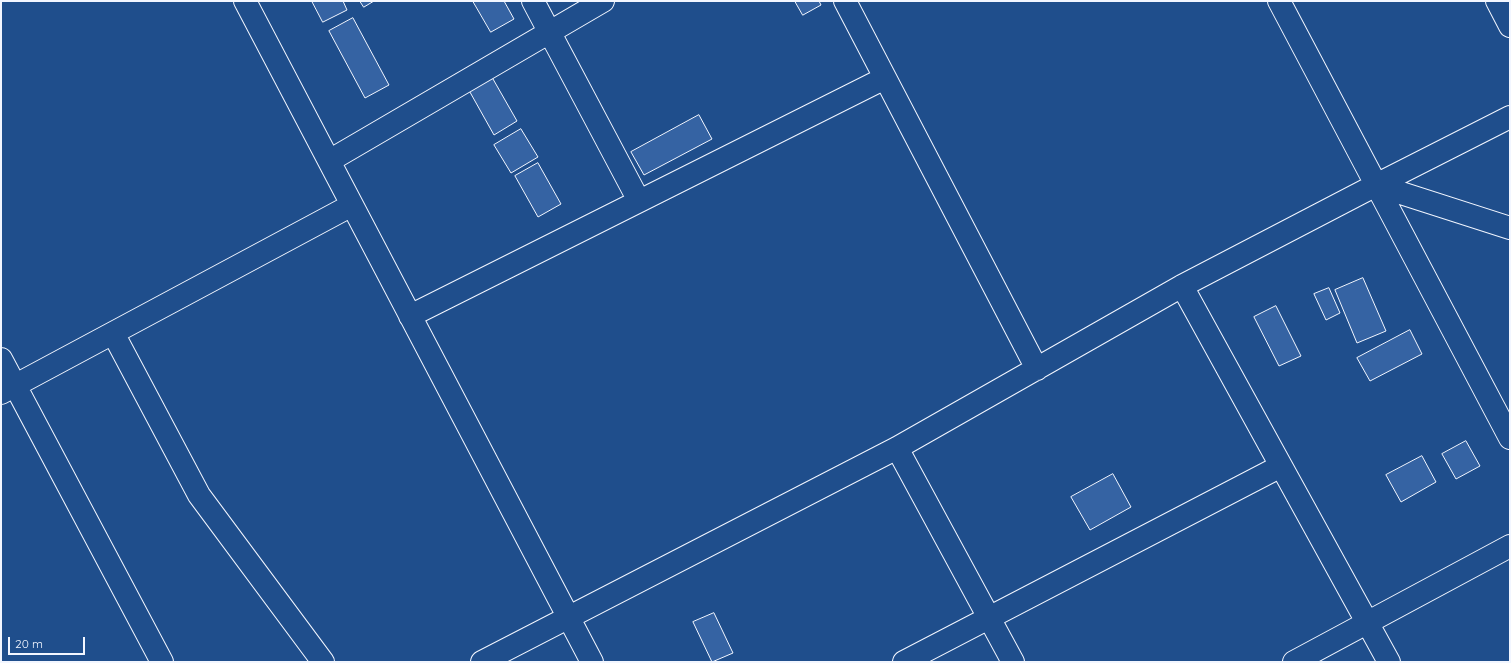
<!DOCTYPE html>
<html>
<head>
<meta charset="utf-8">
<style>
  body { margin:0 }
  #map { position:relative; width:1511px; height:663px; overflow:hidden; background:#1f4e8c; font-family:Quicksand,sans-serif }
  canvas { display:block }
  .frame { position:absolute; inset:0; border:2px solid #f2f6ff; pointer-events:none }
  .scale { position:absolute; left:8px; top:637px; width:77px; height:18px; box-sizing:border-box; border:2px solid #f2f6ff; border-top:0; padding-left:5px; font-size:12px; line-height:14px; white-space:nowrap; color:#f2f6ff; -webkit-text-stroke:3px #1f4e8c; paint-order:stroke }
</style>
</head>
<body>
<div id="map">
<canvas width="1511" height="663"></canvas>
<div class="frame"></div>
<div class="scale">20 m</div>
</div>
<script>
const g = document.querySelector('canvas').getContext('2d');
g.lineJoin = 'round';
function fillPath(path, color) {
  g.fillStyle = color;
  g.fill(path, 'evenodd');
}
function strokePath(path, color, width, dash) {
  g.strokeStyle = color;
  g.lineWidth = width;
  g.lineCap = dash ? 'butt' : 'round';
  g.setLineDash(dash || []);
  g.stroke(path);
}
const building = new Path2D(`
  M312 1H343L347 10 323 22Z
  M360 1H374L364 7Z
  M473 1H504L514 19 491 32Z
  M795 1H819L821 5 803 15Z
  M353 18 389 85 365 98 329 31Z
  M489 72 517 121 494 135 466 85Z
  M699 115 712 139 644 175 631 152Z
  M521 129 538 157 511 173 494 145Z
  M538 163 561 204 538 217 515 176Z
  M1363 278 1386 331 1357 343 1335 290Z
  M1329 288 1340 313 1326 320 1314 294Z
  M1276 306 1301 356 1279 366 1254 317Z
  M1410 330 1422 354 1370 381 1357 358Z
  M1466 441 1480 466 1456 479 1442 454Z
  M1422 456 1436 482 1401 502 1386 475Z
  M1113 474 1131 507 1090 530 1071 497Z
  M714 613 733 653 712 662 693 622Z`);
fillPath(building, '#3563a3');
strokePath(building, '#f2f6ff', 1);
const street = new Path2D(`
  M245 1 592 662
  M533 1 639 201
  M845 1 1037 369
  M1279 1 1510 438
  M1497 1 1510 26
  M329 161 603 1
  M1376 185 1510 117
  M1182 286 1389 662
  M410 316 885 78
  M113 333 199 495 323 662
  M1 359 162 662
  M1 393 352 205
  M897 448 1013 662
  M482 662 897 448 1182 286 1376 185 1510 228
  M904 662 1281 466
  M1294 662 1510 546`);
strokePath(street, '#f2f6ff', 24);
strokePath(street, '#1f4e8c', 22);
</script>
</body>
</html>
